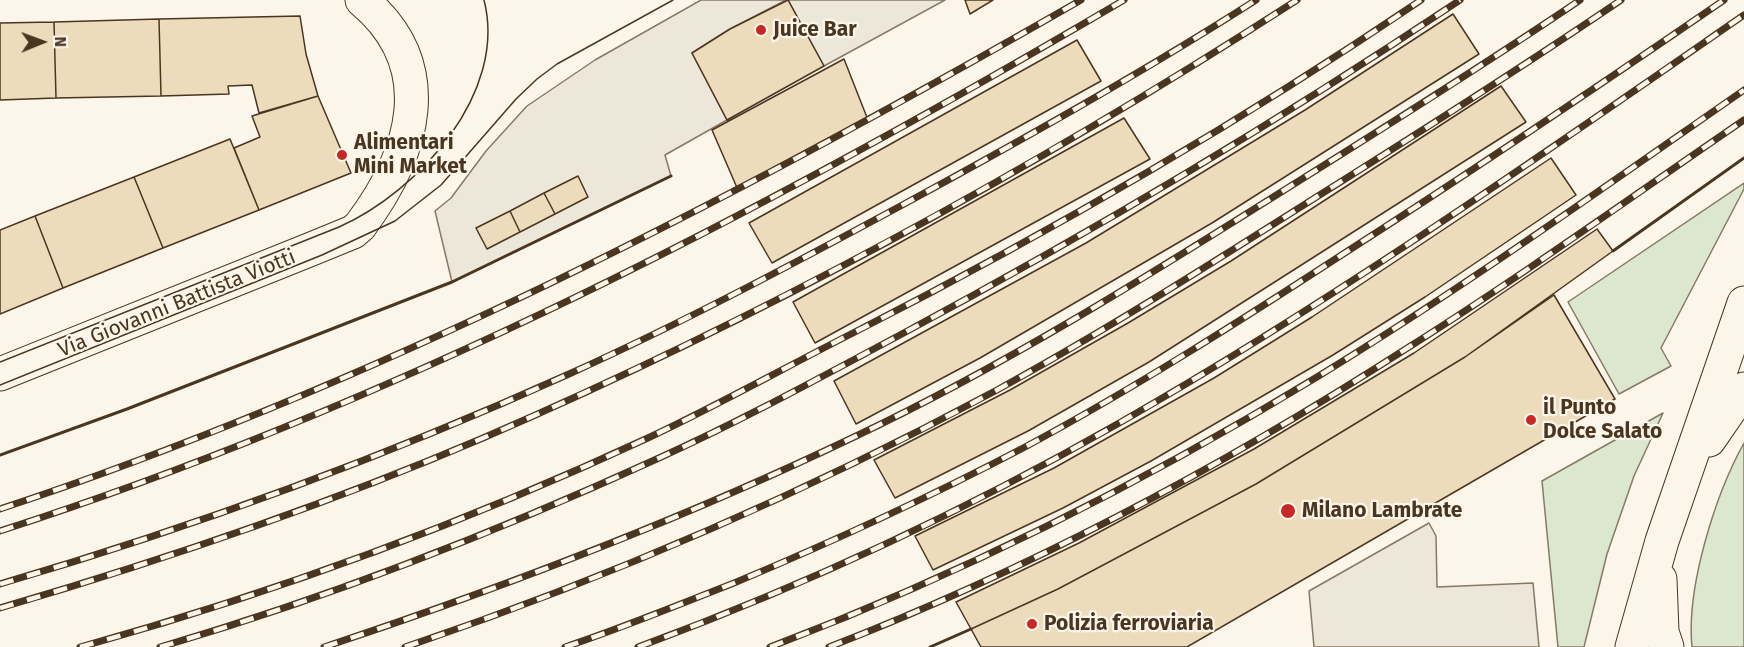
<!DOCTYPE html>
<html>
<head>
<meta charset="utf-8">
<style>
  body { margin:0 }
  #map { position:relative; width:1744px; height:647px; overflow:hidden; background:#fbf6e9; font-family:"Fira Sans",sans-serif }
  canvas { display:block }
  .north { position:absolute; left:12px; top:12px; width:60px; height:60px; -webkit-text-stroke:4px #fbf6e9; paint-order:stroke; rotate:89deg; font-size:16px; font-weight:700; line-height:24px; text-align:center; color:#4a3520 }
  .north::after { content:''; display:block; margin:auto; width:21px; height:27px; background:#4a3520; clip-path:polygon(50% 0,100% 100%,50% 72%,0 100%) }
</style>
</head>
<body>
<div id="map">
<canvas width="1744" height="647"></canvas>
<div class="north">N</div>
</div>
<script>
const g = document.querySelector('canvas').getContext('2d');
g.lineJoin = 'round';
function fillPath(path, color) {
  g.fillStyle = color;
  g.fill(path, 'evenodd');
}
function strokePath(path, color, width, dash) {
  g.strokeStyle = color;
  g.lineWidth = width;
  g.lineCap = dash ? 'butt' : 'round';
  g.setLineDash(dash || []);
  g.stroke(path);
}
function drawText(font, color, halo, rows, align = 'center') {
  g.font = font + ' "Fira Sans",sans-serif';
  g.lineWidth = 4.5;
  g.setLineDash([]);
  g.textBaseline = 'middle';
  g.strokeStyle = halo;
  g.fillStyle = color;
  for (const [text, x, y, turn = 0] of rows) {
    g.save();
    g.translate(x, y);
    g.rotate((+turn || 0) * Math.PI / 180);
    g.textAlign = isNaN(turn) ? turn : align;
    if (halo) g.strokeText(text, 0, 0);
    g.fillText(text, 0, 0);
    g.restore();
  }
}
const green = new Path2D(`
  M1744 183V189L1661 348 1671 366 1619 394 1568 302Z
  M1663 413 1634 476 1607 554 1584 647H1558L1542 481Z
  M1744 443V647H1692C1686 588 1715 495 1744 443Z`);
fillPath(green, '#dce7d0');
strokePath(green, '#887966', 1.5);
const parking = new Path2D(`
  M701 0H786L730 29 692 53 727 120 665 155 671 176 452 282 435 211 451 198 486 151 527 106 595 60Z
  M788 0H945L824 66Z
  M1429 523 1436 536 1437 587 1533 583 1539 647H1314L1309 591Z`);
fillPath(parking, '#ede7d9');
strokePath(parking, '#887966', 1.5);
const building = new Path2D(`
  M788 0 824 66 727 120 692 53 730 29Z
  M965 0H993L970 14Z
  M1453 14 1479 54 1212 223 980 358 856 424 834 381 1086 243 1305 110Z
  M300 16 306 54 318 96 259 113 252 85 228 86 229 94 161 96 159 19Z
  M159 19 161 96 56 98 54 22Z
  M54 22 56 98 0 100V23Z
  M1077 40 1101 81 772 263 749 223Z
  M844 59 868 120 738 190 712 130Z
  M1501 86 1526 122 1149 362 1028 431 895 498 874 460 1010 390 1128 323 1231 261Z
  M318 96 351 173 259 210 234 148 260 137 252 116Z
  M1124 118 1150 159 815 343 793 302Z
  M230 139 259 210 163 248 134 177Z
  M1551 158 1576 195 1425 297 1333 355 1151 461 1063 508 933 570 915 536 1054 468 1214 378 1312 317Z
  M578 176 588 197 555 214 544 193Z
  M134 177 163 248 63 288 35 216Z
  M544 193 555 214 520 232 510 211Z
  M510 211 520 232 487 249 476 228Z
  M35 216 63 288 0 314V230Z
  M1597 229 1613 251 1465 357 1256 484 1058 589 971 629 956 602 1079 543 1254 449 1414 353Z
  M1554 295 1615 399 1187 647H981L971 629 1058 589 1256 484 1465 357Z`);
fillPath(building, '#ecdcbc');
strokePath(building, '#4a3520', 1.5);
const minor = new Path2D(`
  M0 374 309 250 353 232 360 226C414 154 441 66 362 0`);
const major = new Path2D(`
  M1709 440 1744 389
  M1660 579 1662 632 1667 647
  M1632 647 1662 541 1744 303`);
strokePath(minor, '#4a3520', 35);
strokePath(major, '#4a3520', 35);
strokePath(minor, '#fbf6e9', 33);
strokePath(major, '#fbf6e9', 33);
strokePath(new Path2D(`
  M0 362 339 227C418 192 508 93 484 0
  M0 385 322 255 395 221 441 185 516 99 537 79 557 64 673 0`), '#4a3520', 1.5);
const rail = new Path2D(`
  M0 509C380 383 735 199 1081 0
  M0 531C396 404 767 210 1124 0
  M0 584C194 527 385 457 569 374 684 322 795 263 906 203 1024 139 1142 73 1256 0
  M0 608C164 560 326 505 483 438 763 317 1041 165 1297 0
  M80 647C275 593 467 522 650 437 718 405 784 368 851 334 1047 234 1238 124 1421 0
  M160 647C331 597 497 532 659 458 741 421 821 377 900 335 1092 232 1279 121 1460 0
  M324 647C505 587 681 520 854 437 1004 366 1146 277 1286 189 1385 127 1484 65 1580 0
  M405 647C609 578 807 492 997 390 1107 330 1212 263 1318 196 1420 132 1521 68 1621 0
  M565 647C622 628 678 605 734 583 832 542 930 497 1025 447 1133 389 1237 323 1340 256 1469 173 1597 87 1724 0
  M638 647C804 586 967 510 1121 422 1336 299 1540 156 1744 15
  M770 647C960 575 1143 483 1317 377 1463 288 1603 188 1744 90
  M829 647C1031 569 1227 464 1409 347 1523 275 1633 196 1744 120`);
strokePath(rail, '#4a3520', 7);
strokePath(rail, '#fbf6e9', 4.5, [14]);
strokePath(new Path2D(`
  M1613 251 1744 158
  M0 455 127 409 452 282 671 176
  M930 647 971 629`), '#4a3520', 3);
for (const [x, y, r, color] of [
  [761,30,6,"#c62828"],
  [342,155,6,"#c62828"],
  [1531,420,6,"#c62828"],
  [1288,511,8,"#c62828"],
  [1032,624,6,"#c62828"]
]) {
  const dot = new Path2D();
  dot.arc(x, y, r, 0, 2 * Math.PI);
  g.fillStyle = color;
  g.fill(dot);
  strokePath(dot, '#fbf6e9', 2);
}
drawText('bold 21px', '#4a3520', '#fbf6e9', [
  ["Juice Bar",773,30],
  ["Alimentari",354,143],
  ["Mini Market",354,167],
  ["il Punto",1543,408],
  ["Dolce Salato",1543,432],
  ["Milano Lambrate",1302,511],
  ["Polizia ferroviaria",1044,624]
], 'left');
drawText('21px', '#4a3520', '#fbf6e9', [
  ["Via Giovanni Battista Viotti",177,304,-22]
]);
</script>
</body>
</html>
